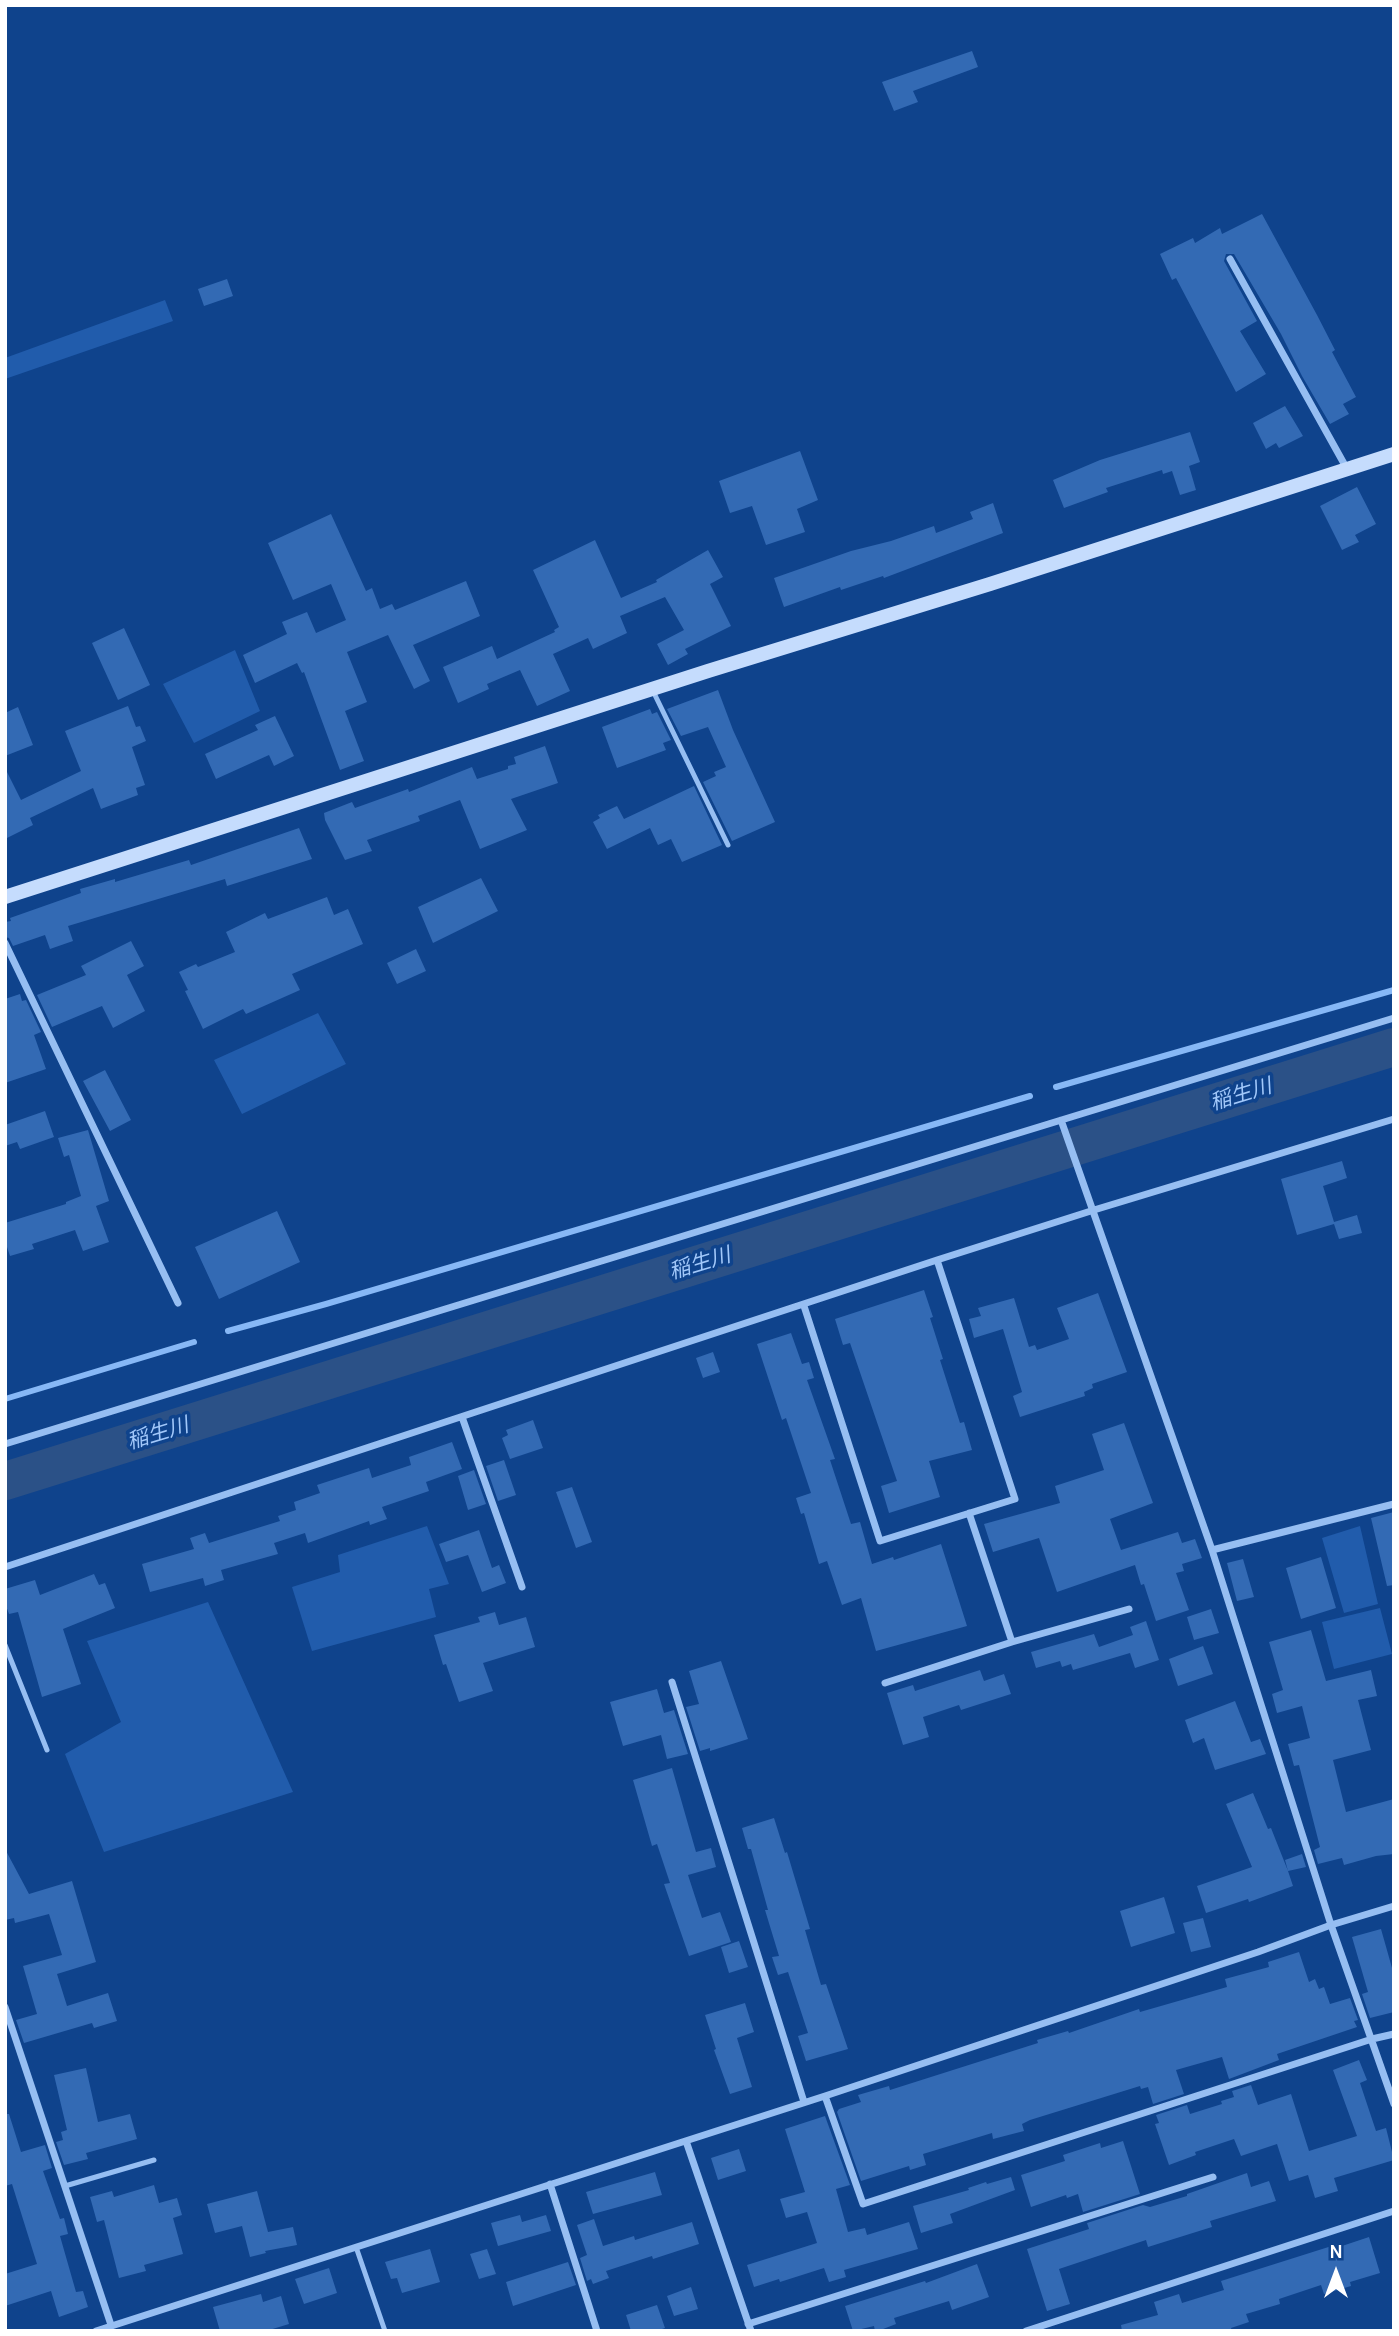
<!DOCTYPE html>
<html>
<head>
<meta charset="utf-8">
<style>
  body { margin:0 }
  #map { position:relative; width:1399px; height:2336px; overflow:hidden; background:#0f438c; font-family:Karla,sans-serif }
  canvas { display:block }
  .frame { position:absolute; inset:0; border:7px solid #fff; pointer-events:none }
  .north { position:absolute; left:1301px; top:2238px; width:70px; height:70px; -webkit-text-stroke:5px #0f438c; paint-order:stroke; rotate:0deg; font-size:19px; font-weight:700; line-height:28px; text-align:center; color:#fff }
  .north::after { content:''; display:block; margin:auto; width:24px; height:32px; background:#fff; clip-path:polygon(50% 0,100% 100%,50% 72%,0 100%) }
</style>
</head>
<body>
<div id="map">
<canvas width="1399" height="2336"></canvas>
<div class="frame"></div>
<div class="north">N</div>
</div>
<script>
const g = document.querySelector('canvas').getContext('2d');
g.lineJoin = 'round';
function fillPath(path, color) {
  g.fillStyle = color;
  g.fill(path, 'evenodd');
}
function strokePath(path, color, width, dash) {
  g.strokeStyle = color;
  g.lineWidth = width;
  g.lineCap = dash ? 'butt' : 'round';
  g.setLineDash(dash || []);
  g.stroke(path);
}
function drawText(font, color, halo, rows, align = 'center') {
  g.font = font + ' Karla,"Noto Sans JP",sans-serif';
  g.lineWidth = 7;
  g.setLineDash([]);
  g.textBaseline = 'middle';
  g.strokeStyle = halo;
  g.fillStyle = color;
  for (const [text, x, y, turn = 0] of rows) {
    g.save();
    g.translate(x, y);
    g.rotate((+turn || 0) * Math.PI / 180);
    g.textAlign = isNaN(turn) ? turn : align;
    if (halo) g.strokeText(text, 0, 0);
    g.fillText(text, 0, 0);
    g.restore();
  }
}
fillPath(new Path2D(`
  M165 300 173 321 5 379V358Z
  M235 650 260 711 194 743 163 684Z
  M318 1013 346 1064 242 1114 214 1060Z
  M427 1526 449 1584 429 1589 436 1617 312 1651 292 1587 340 1572 338 1555Z
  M1360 1526 1378 1604 1344 1613 1322 1538Z
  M208 1602 293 1792 104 1852 65 1754 121 1722 87 1641Z
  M1380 1608 1392 1654 1334 1669 1322 1622Z`), '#215cac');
strokePath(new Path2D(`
  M1056 1087 1394 990
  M228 1331 326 1304 1030 1096
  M5 1399 194 1342`), '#87b8f6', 6);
strokePath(new Path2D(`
  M5 1481 1394 1047`), '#2b5187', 38);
fillPath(new Path2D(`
  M972 51 978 67 913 91 918 102 894 111 882 82Z
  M1262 214 1317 315 1335 350 1332 352 1356 397 1343 404 1349 414 1330 424 1302 376 1281 334 1234 254H1226L1224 261 1257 321 1240 331 1266 374 1236 392 1176 278 1172 280 1160 254 1193 238 1195 243 1220 228 1222 234Z
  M227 279 233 296 204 306 198 289Z
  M1285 406 1303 436 1279 448 1276 443 1266 449 1253 423Z
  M1190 432 1200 462 1189 466 1196 490 1180 495 1172 471 1163 474 1162 470 1106 488 1108 492 1064 508 1053 480 1100 460Z
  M800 451 818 500 797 509 805 532 766 545 752 506 730 513 719 481Z
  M1357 487 1376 524 1355 535 1359 542 1342 550 1320 506Z
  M993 503 1003 533 884 578 883 576 841 590 840 587 784 607 774 578 851 551 891 541 934 526 936 533 973 519 970 512Z
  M331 514 366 591 372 588 380 609 392 604 395 610 466 581 480 616 413 645 430 681 414 689 388 635 347 652 367 702 345 711 364 761 340 770 304 672 302 673 297 663 255 683 243 655 287 634 282 622 307 612 316 633 346 620 331 584 293 600 268 543Z
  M595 540 621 598 657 582 656 580 708 550 723 577 710 584 731 626 685 649 688 654 668 665 657 644 684 630 665 597 620 616 627 633 593 649 588 638 553 654 570 691 537 706 520 670 487 684 489 689 458 703 443 667 492 646 497 659 555 632 554 630 559 627 533 570Z
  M124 628 150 685 118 700 92 643Z
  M718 690 733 730 775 822 732 841 703 782 716 776 714 772 726 767 708 727 681 736 667 709Z
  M128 706 136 727 140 726 146 741 132 747 145 785 136 788 138 795 101 809 93 788 30 818 33 825 5 839V768L21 800 81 771 65 731Z
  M18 707 33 745 5 756V713Z
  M650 709 652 714 657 712 671 740 663 743 666 750 617 768 602 727Z
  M275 716 294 756 274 766 269 755 216 779 205 754 258 730 255 725Z
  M545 746 558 783 511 799 527 830 480 849 460 800 418 816 420 821 367 840 372 851 345 860 325 820 324 813 352 802 355 808 408 789 409 792 472 767 477 779 508 769V766L516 764 514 757Z
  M694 786 722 845 682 862 671 839 658 845 650 828 607 849 593 822 600 818 598 815 617 806 624 819Z
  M299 828 312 859 227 886 225 879 68 926 73 941 50 949 45 935 13 946 9 938 5 937V922L11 921 10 918 81 893 80 889 115 879V882L189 860 191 865Z
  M481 878 498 911 433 943 418 907Z
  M327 897 334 915 348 909 363 944 292 974 300 990 246 1014 243 1009 203 1029 185 991 188 990 179 972 196 964 198 967 235 952 226 932 265 913 268 919Z
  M131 941 144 966 127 975 145 1011 113 1028 102 1006 52 1027 37 995 86 975 81 966Z
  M416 949 426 971 397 984 387 963Z
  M20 994 22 1001 26 1000 41 1032 34 1035 46 1069 5 1083V999Z
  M105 1070 131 1120 110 1131 83 1081Z
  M45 1111 54 1137 20 1149 17 1142 5 1146V1125Z
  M88 1130 109 1201 96 1206 109 1242 83 1251 75 1230 32 1244 34 1249 10 1256 5 1241V1223L66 1204V1202L81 1196 69 1155 64 1157 58 1138Z
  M1342 1161 1347 1178 1323 1186 1334 1222 1357 1215 1362 1233 1339 1239 1334 1224 1297 1235 1281 1179Z
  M277 1211 300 1262 219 1299 195 1247Z
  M924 1290 933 1317 930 1318 943 1359 940 1360 960 1423 964 1422 972 1450 929 1461 940 1497 889 1513 881 1486 897 1481 850 1343 843 1345 835 1319Z
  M1098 1293 1127 1372 1092 1384 1093 1388 1084 1392 1085 1396 1020 1417 1013 1396 1022 1392 1003 1329 974 1338 969 1319 981 1316 978 1308 1014 1298 1029 1347 1035 1345 1037 1350 1069 1339 1057 1308Z
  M791 1333 802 1364 809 1362 814 1378 807 1380 835 1459 830 1460 851 1524 860 1522 872 1564 893 1557 894 1560 941 1544 967 1626 876 1651 861 1598 842 1605 827 1561 819 1564 804 1513 801 1514 796 1498 811 1493 786 1418 782 1420 757 1344Z
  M713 1352 720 1372 703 1378 696 1358Z
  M533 1420 543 1448 510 1459 502 1438 508 1435 506 1430Z
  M1124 1423 1153 1503 1110 1519 1121 1550 1178 1532 1182 1543 1195 1539 1202 1558 1182 1564 1184 1571 1176 1573 1189 1610 1156 1621 1144 1584 1141 1585 1135 1565 1057 1592 1039 1538 993 1552 984 1524 1060 1503 1055 1486 1104 1470 1092 1434Z
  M452 1442 462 1469 426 1482 429 1491 382 1507 387 1519 370 1525 369 1521 308 1543 305 1533 274 1543 278 1554 221 1570 224 1580 205 1586 203 1578 150 1592 142 1564 194 1549 190 1538 205 1533 209 1543 280 1521 278 1516 296 1510 294 1502 320 1493 317 1485 369 1468 372 1478 411 1465 409 1457Z
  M504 1460 516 1495 498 1501 486 1466Z
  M474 1470 486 1504 468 1510 458 1476Z
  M572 1487 592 1542 576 1548 556 1492Z
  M1394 1512V1585L1387 1586 1371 1518Z
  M479 1530 492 1568 499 1565 506 1583 482 1592 468 1555 446 1562 439 1544Z
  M1321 1557 1336 1608 1301 1619 1286 1568Z
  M1243 1559 1254 1597 1237 1601 1227 1563Z
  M94 1574 99 1585 105 1583 115 1608 63 1629 81 1684 42 1697 18 1612 9 1614 5 1603V1589L35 1580 40 1595Z
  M1211 1609 1219 1633 1194 1640 1187 1617Z
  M495 1612 499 1625 526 1617 535 1647 483 1663 493 1691 459 1702 446 1664 443 1665 434 1635 480 1622 478 1617Z
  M1146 1621 1159 1660 1135 1668 1130 1653 1073 1670 1071 1664 1062 1667 1060 1661 1036 1668 1031 1652 1094 1634 1099 1647 1133 1635 1130 1627Z
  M1311 1630 1326 1681 1371 1670 1377 1696 1358 1700 1371 1750 1333 1760 1346 1812 1394 1799V1854L1376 1856 1344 1865 1342 1858 1318 1864 1314 1850 1320 1847 1299 1765 1294 1766 1288 1744 1310 1738 1302 1706 1277 1713 1272 1694 1283 1690 1269 1642Z
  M1203 1646 1213 1674 1178 1686 1169 1659Z
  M721 1661 748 1739 710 1751V1748L700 1751 686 1707 699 1704 689 1671Z
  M980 1670 984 1681 1004 1674 1011 1694 961 1710 959 1705 923 1717 929 1737 903 1745 887 1693 913 1685 915 1691Z
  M657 1689 664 1713 674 1710 688 1754 667 1759 661 1735 623 1746 610 1702Z
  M1235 1701 1251 1742 1260 1739 1266 1754 1215 1770 1204 1738 1193 1743 1185 1720Z
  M672 1768 696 1852 711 1848 716 1867 688 1875 702 1918 720 1912 731 1942 689 1956 664 1884 670 1883 657 1844 652 1846 633 1780Z
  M1253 1793 1268 1829 1271 1828 1288 1871 1285 1860 1302 1854 1306 1867 1288 1871 1293 1886 1249 1902 1248 1899 1206 1913 1197 1886 1252 1867 1226 1804Z
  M774 1818 785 1853 787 1852 810 1929 805 1930 821 1985 826 1984 848 2049 806 2061 798 2036 808 2033 788 1972 778 1975 772 1957 779 1956 765 1910H768L751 1849H748L742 1828Z
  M5 1849 29 1894 72 1881 96 1962 57 1974 67 2006 108 1993 117 2021 94 2028 92 2023 24 2043 16 2020 37 2014 23 1966 62 1955 49 1914 15 1923 14 1918 5 1920Z
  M1164 1897 1175 1933 1131 1947 1120 1911Z
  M1203 1918 1211 1947 1191 1952 1183 1923Z
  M1381 1929 1394 1975V2012L1370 2018 1362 1994 1368 1992 1352 1937Z
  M739 1941 748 1967 729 1973 721 1947Z
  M1299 1952 1309 1982 1315 1979 1319 1989 1324 1987 1330 2004 1350 1998 1358 2020 1354 2021 1357 2027 1277 2054 1279 2060 1229 2079 1222 2057 1176 2070 1184 2094 1153 2104 1148 2087 1141 2089 1140 2086 1030 2120 1022 2124 1024 2131 993 2139 992 2133 923 2154 926 2165 910 2170 909 2166 861 2181 837 2112 839 2109 861 2102 858 2095 889 2086 890 2090 1038 2043 1037 2040 1068 2031 1069 2033 1139 2009 1140 2012 1227 1987 1225 1979 1269 1967 1268 1962Z
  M745 2003 754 2032 737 2038 752 2087 730 2094 714 2050 716 2049 705 2015Z
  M1359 2060 1367 2080 1360 2083 1376 2131 1386 2128 1394 2160 1334 2178 1338 2191 1315 2198 1308 2175 1289 2181 1277 2144 1241 2156 1234 2139 1195 2152 1196 2155 1169 2165 1155 2124 1159 2123 1156 2115 1187 2105 1190 2114 1222 2104 1221 2101 1234 2097 1232 2091 1251 2085 1258 2105 1291 2094 1309 2151 1357 2136 1333 2070Z
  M86 2068 98 2122 130 2114 137 2139 86 2153 88 2159 64 2165 56 2142 63 2140 61 2132 67 2130 54 2075Z
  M5 2114H9L21 2152 45 2145 52 2168 43 2171 60 2219 64 2218 68 2234 60 2236 76 2292 83 2291 88 2307 59 2317 51 2291 5 2306V2274L37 2264 12 2184 5 2186Z
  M825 2116 850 2185 836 2189 848 2232 865 2228 867 2235 909 2222 918 2249 844 2270 846 2277 829 2282 824 2268 780 2282 779 2279 754 2287 747 2265 817 2243 807 2212 786 2218 780 2199 805 2192 785 2129Z
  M1123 2141 1140 2194 1083 2212 1078 2194 1067 2198 1066 2195 1031 2207 1021 2175 1065 2161 1063 2155 1100 2143 1101 2148Z
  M739 2149 746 2171 718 2180 711 2158Z
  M655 2172 662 2195 593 2214 586 2192Z
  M1247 2173 1251 2187 1269 2181 1276 2201 1210 2221 1212 2227 1148 2247 1146 2240 1059 2269 1070 2304 1047 2311 1027 2249 1089 2229 1087 2223 1143 2205 1150 2207 1187 2196V2194Z
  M1011 2177 1015 2190 950 2214 953 2223 921 2233 913 2206 969 2190 968 2188 986 2182 987 2184Z
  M154 2185 159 2203 177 2198 182 2215 173 2218 183 2254 144 2265 146 2271 119 2278 104 2220 97 2222 90 2197 112 2191 114 2197Z
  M257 2191 268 2232 293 2227 297 2245 265 2251 266 2253 250 2257 242 2226 215 2233 207 2204Z
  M520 2215 522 2222 546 2215 551 2231 498 2246 491 2223Z
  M594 2219 603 2246 634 2236 635 2240 692 2222 699 2244 653 2259 652 2256 606 2271 609 2278 593 2284 591 2279 587 2281 580 2258 587 2255 577 2225Z
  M1369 2237 1380 2273 1350 2282 1351 2286 1324 2294 1321 2285 1279 2299 1280 2304 1246 2314 1249 2322 1231 2328 1232 2331H1122L1121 2325 1158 2315 1154 2302 1179 2294 1182 2303 1224 2290 1221 2281 1338 2244 1339 2247Z
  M430 2249 440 2282 402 2293 397 2278 391 2279 385 2262Z
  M487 2249 496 2274 479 2279 470 2254Z
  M568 2262 576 2285 513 2306 506 2282Z
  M977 2264 989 2297 952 2310 949 2301 894 2318 896 2324 878 2331H875L874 2326 853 2331 845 2306 925 2281 926 2283Z
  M329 2268 337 2293 304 2304 295 2279Z
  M691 2287 698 2309 674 2316 667 2296Z
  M261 2294 263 2302 281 2296 289 2324 266 2331H220L213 2307Z
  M657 2305 665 2328 656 2331H631L626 2315Z`), '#336ab4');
strokePath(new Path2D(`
  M653 691 728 845
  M5 1645 47 1750
  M65 2186 154 2160
  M356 2247 385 2331`), '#96bef2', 5);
strokePath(new Path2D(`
  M1230 259 1347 469
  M5 943 178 1303
  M1061 1120 1212 1550 1331 1925 1394 2104
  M804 1306 880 1541 1015 1499 937 1260
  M462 1417 522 1587
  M5 1444 1394 1018
  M969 1513 1012 1642
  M1212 1550 1394 1504
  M5 1567 937 1260 1094 1210 1394 1119
  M672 1682 804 2102
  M885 1683 1012 1642 1129 1609
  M5 2007 111 2325
  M825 2096 863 2204 1372 2039 1394 2034
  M686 2141 751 2331
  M550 2184 597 2331
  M748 2324 1213 2177
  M96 2331 825 2096 1258 1952 1331 1925 1394 1906
  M1026 2331 1394 2211`), '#96bef2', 7);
strokePath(new Path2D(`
  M5 897 708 671 990 584 1394 454`), '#c5dcfd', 14);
drawText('italic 21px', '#a2c8fa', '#0f438c', [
  ["稲生川",1241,1095,-17],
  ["稲生川",700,1264,-17],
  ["稲生川",158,1434,-17]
]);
</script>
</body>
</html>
